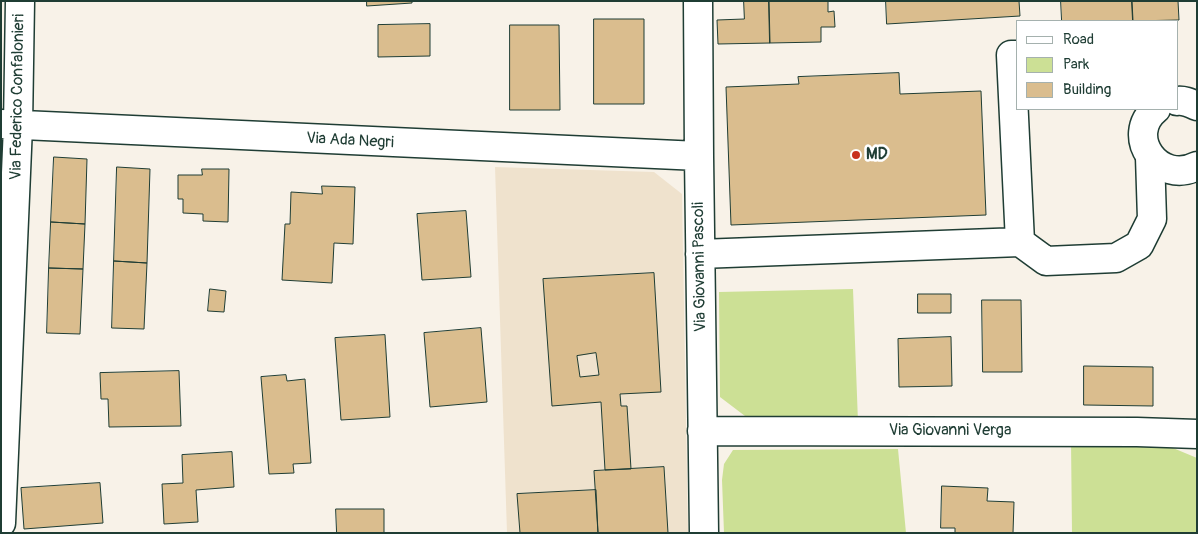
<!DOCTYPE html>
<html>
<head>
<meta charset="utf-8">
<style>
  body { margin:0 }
  #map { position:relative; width:1198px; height:534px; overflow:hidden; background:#f8f2e8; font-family:Pangolin,sans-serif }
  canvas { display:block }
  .frame { position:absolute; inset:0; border:2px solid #1f3d34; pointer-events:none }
  .legend { position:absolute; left:1016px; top:20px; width:162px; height:90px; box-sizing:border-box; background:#fff; border:1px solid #a5b1ae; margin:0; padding:6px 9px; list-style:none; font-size:15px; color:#1f3d34 }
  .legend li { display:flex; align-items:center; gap:10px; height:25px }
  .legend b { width:25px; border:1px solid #a5b1ae }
</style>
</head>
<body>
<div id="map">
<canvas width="1198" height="534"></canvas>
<div class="frame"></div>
<ul class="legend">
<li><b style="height:6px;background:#fff"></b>Road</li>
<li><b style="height:14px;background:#cce095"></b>Park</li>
<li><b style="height:14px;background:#dabd8e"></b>Building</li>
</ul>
</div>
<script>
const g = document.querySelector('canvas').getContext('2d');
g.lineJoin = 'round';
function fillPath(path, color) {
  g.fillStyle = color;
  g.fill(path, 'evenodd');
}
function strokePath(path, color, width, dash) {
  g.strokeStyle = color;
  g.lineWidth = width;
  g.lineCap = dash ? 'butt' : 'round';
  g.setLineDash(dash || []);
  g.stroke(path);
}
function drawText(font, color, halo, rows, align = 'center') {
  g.font = font + ' Pangolin,sans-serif';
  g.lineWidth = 5;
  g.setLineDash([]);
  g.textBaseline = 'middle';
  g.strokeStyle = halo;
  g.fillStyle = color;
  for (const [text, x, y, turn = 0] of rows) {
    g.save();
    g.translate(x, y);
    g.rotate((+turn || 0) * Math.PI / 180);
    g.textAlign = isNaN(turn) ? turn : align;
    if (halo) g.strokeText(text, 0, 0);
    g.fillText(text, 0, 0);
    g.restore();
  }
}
fillPath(new Path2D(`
  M495 167 654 172 682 194 688 533H507Z`), '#efe2cd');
fillPath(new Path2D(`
  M853 289 858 422 745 416 720 397 719 292Z
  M1071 441 1173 448 1197 458V533H1072Z
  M898 449 906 533H724L722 480 724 464 733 450Z`), '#cce095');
const building = new Path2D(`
  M367 1H412V3L367 6Z
  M744 1H769L770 43 718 44 717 20 744 19Z
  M769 1H828V12L834 11 835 27H821V42L770 43Z
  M886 1H1019L1020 16 887 24Z
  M1061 1H1132L1133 21H1062Z
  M1132 1H1178L1179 20 1133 21Z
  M594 19H644V104H594Z
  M430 24V56L378 57V25Z
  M510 25H559L560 110H510Z
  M899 73 900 94 981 91 986 215 731 225 726 87 799 84 798 77Z
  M54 157 87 159 85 224 51 222Z
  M117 167 150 169 147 263 114 261Z
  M202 169H229L228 222 203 221V214L183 213V199H178V175H202Z
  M322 186 355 187 353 244 334 243 332 283 282 280 285 224H290L291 192 322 194Z
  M466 211 471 277 422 280 417 214Z
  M51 222 85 224 83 269 49 268Z
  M114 261 147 263 144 329 112 328Z
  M49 268 83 269 80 334 47 333Z
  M654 273 661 392 620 394 621 406H627L631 469 605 470 601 402 552 406 543 279ZM596 353 599 375 580 377 577 356Z
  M210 289 226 291 224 312 208 311Z
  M918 294H951V313H918Z
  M982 300H1021L1022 372H983Z
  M481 328 487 402 430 407 424 333Z
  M385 335 390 417 341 420 335 338Z
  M951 337 952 386 899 387 898 339Z
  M1084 366 1153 367V406L1084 405Z
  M179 371 181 426 109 427 108 399H101L100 373Z
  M286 375 287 381 305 379 311 463 293 464 294 473 269 474 261 377Z
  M232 452 234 487 196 490 198 522 164 524 162 484 183 483 182 455Z
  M664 467 668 533H598L594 471Z
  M100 483 103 523 24 529 21 488Z
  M942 486 988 488 987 501 1014 502 1013 533H955V528H941Z
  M596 490 598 533H520L517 494Z
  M336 509H384V533H337Z`);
fillPath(building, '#dabd8e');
strokePath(building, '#1f3d34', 1);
const minor = new Path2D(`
  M698 1 699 156 704 533
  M1017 55H1011L1020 242 1046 261 1116 258 1139 245 1152 219 1150 157
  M1 124 699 156
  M700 254 1020 242
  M702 431 1137 432 1197 434
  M1 523 18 126 20 1`);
const major = new Path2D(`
  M1177 101C1184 100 1190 103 1197 106
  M1156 109C1123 136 1159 186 1197 166`);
strokePath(minor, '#1f3d34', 31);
strokePath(major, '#1f3d34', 31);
strokePath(minor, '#fff', 28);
strokePath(major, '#fff', 28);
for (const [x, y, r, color] of [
  [856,155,5,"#c8321e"]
]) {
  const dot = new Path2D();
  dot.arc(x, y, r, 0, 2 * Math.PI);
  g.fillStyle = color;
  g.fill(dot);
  strokePath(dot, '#fff', 2);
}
drawText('16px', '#1f3d34', '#fff', [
  ["Via Federico Confalonieri",18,97,-89],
  ["Via Ada Negri",350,141,3],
  ["Via Giovanni Pascoli",700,267,-91],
  ["Via Giovanni Verga",950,431]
]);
drawText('bold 16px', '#1f3d34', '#fff', [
  ["MD",866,155]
], 'left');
</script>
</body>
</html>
